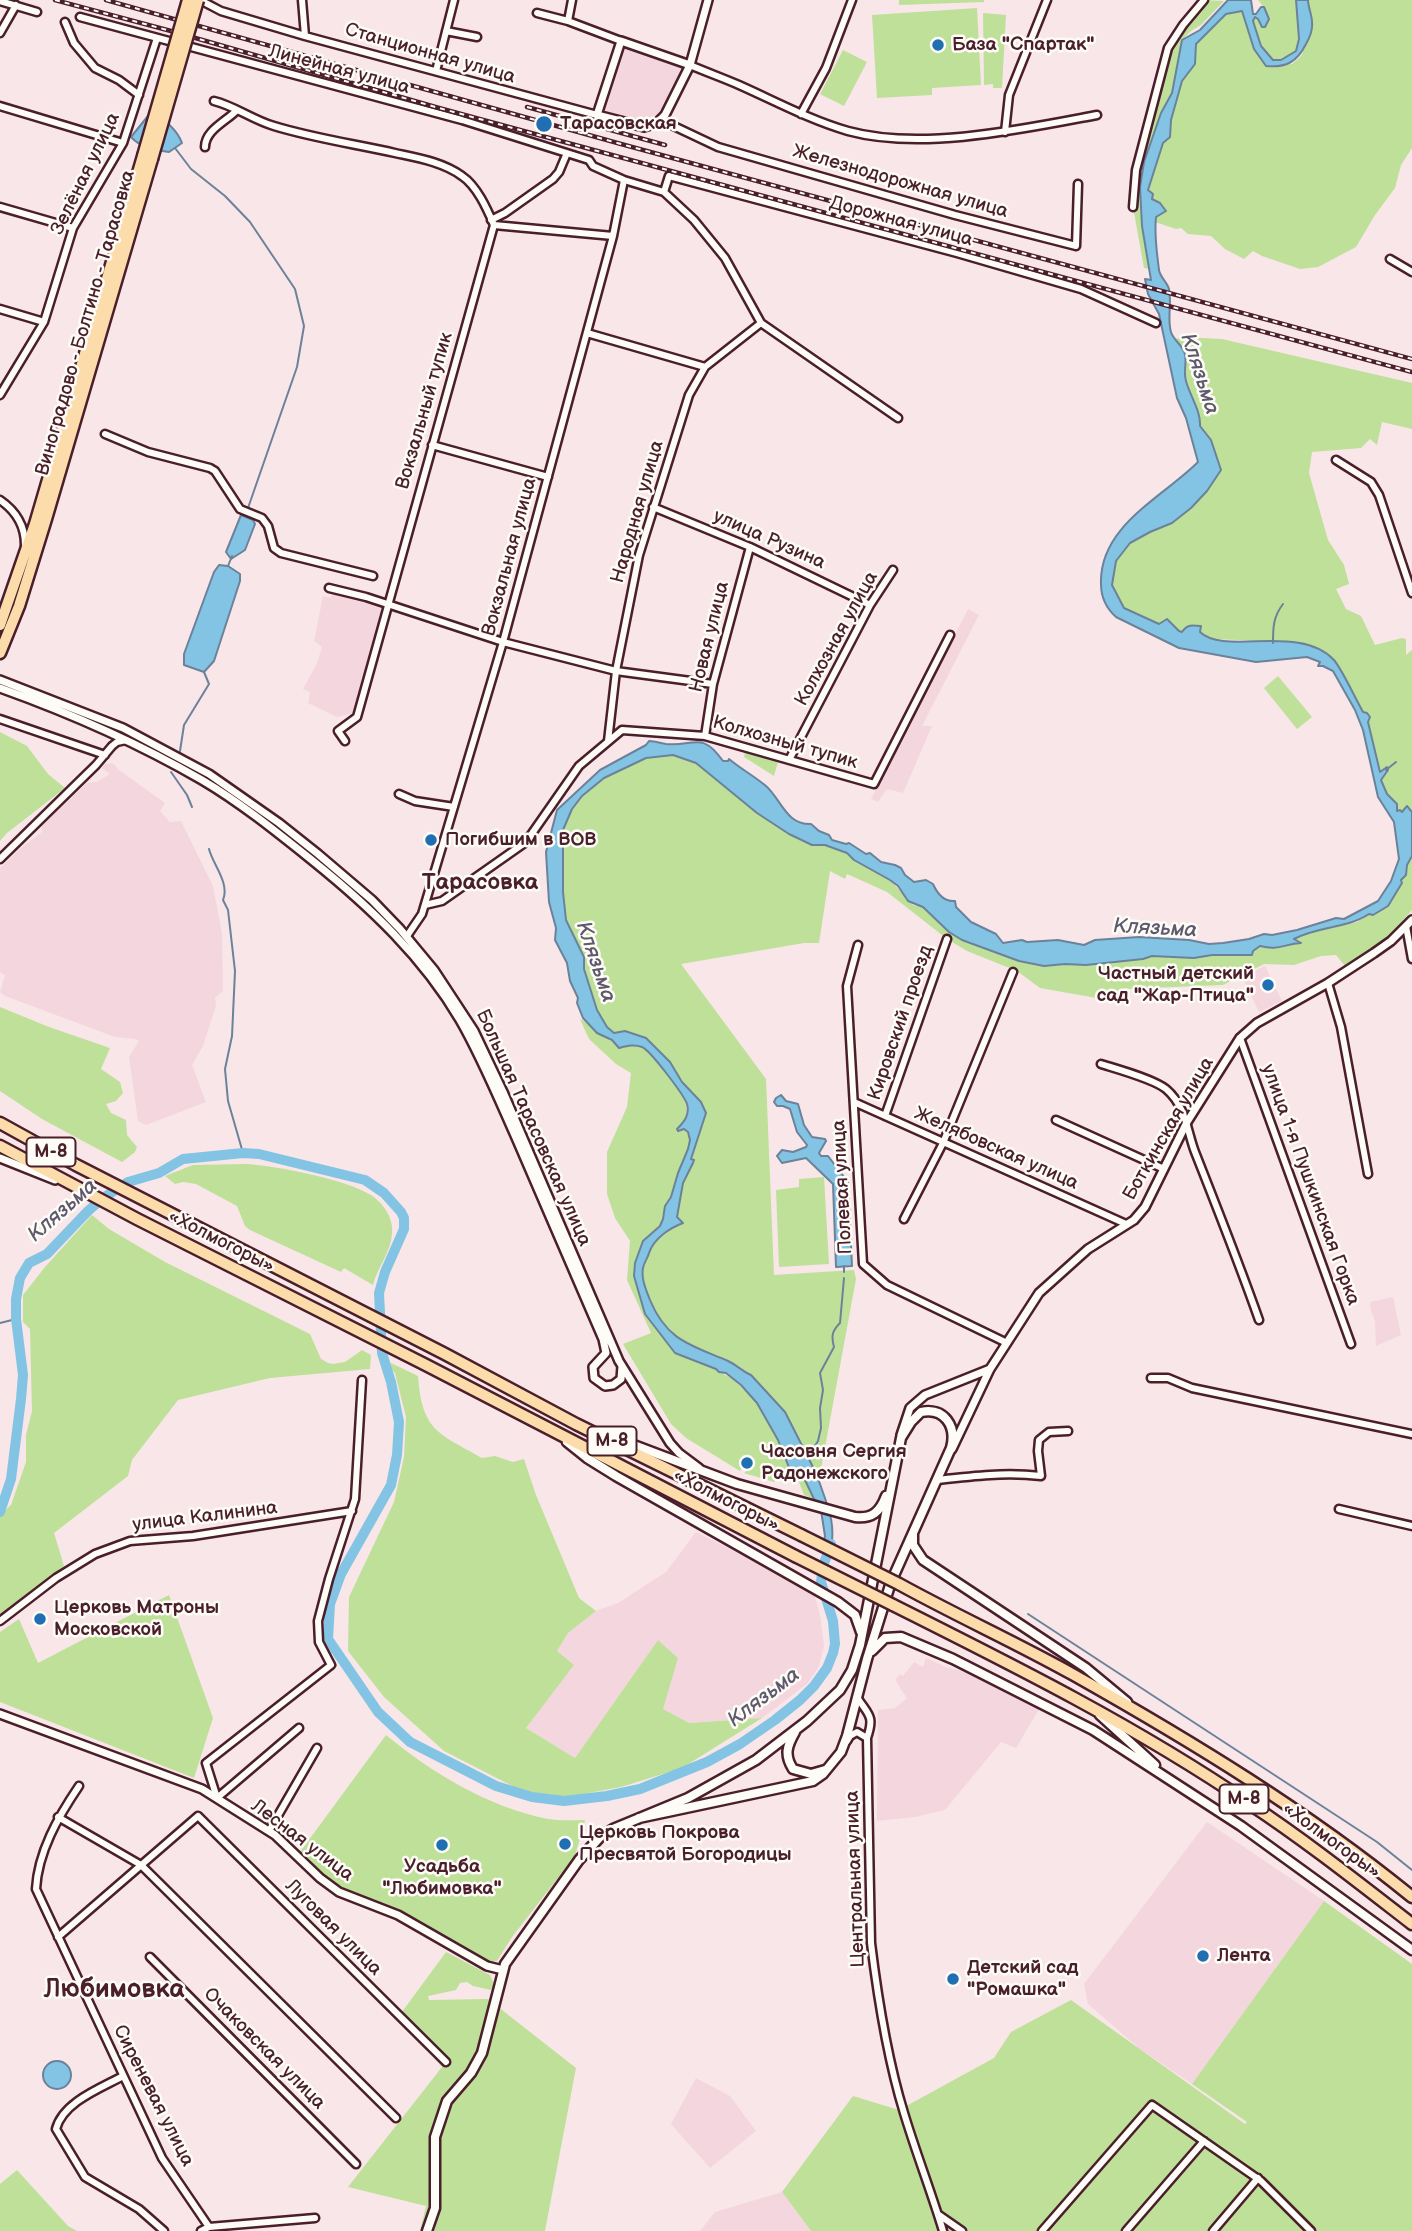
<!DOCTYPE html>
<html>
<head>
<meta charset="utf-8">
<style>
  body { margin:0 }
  canvas { display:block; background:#f8e6e8 }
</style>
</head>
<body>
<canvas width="1412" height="2231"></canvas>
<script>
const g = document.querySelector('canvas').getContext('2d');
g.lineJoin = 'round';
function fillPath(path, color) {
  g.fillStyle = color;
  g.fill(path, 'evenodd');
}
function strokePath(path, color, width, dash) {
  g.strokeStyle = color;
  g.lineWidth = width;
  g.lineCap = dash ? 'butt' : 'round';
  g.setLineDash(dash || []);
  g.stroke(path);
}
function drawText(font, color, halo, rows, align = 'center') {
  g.font = font + ' "Balsamiq Sans",sans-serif';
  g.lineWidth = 5;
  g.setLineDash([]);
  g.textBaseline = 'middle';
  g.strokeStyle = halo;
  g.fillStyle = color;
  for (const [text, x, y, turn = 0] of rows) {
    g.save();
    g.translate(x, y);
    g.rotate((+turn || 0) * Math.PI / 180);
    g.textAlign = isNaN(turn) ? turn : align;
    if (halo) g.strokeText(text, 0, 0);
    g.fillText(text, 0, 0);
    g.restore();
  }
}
fillPath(new Path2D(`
  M623 44 685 67 664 113 640 124 599 114Z
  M332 593 385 608 375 648H371L354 713 337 717 308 703 310 692 303 689 317 663 322 647 314 641 323 596 331 598Z
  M968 609 979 615 922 726H932L903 793 887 789 878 802 871 799Z
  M113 763 119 770 165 803 160 811 170 822 181 821 213 886 222 934 223 991 215 998 216 1006 203 1046 192 1065 206 1102 146 1125 138 1121 129 1057 139 1041 135 1039 115 1037 5 996 0 992 5 975 0 972V868L22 847 42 832V826L87 783 96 782 110 774 102 768 105 764Z
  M1265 966 1282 1001 1259 1012 1242 977Z
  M1393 1297 1401 1335 1376 1346 1375 1321 1371 1311 1370 1302Z
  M696 1532 813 1590 820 1615 824 1646 819 1666 808 1683 762 1718 689 1723 662 1709 678 1658 658 1640 575 1758 526 1728 573 1665 557 1651 568 1633 596 1611 618 1603 666 1572Z
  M926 1658 946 1667 959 1670 1041 1706 1016 1748 1001 1742 945 1810 915 1817 877 1821 878 1710 895 1708 907 1698 895 1680 900 1674 903 1676 914 1662 923 1667Z
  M1207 1822 1324 1901 1192 2084 1140 2049 1088 2004 1084 1984Z
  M696 2078 730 2096 756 2131 710 2168 671 2124Z
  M782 2192 811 2231H700L715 2212Z`), '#f4d7de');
fillPath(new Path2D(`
  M899 0H984V2L899 5Z
  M1201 0 1224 1 1201 25 1191 31 1182 40 1172 93 1161 113 1155 134 1140 202 1150 269 1144 268 1133 207 1136 170 1168 48Z
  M1258 0H1296L1297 2 1299 39 1296 51 1281 60H1273L1261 46 1253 21 1255 17 1265 27 1269 19 1266 10Z
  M1308 0H1412V148L1401 165 1395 188 1375 215 1356 247 1318 267 1300 269 1262 256 1253 251 1244 259 1225 249 1211 236 1188 234 1181 228 1176 229 1155 222 1156 217 1165 211 1160 203 1152 199 1148 190 1163 143 1170 137 1171 120 1182 81 1195 64 1196 44 1226 14 1241 11 1254 49 1266 66 1292 64 1301 56 1310 36 1312 22Z
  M977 8 981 85 932 88V95L877 98 872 15Z
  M983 13 1006 15 1002 88H993V84L984 85Z
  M843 50 867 62 844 106 820 94Z
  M1182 337 1222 339 1412 383V429L1382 422 1377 445 1370 439 1361 448 1312 452 1309 473 1328 540 1344 565 1349 584 1336 589 1346 609 1361 616 1375 645 1402 638 1406 639V655L1412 650V812L1410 809 1402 813 1397 812V804L1387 794 1381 780 1386 773 1381 772 1368 722 1334 660 1292 642 1212 639 1199 632 1202 629 1179 631 1169 621 1160 624 1124 608 1112 585 1116 561 1130 543 1150 532 1172 523 1191 508 1207 491 1211 440 1200 426V418L1185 376V353L1175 339Z
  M1278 676 1312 717 1297 729 1264 688Z
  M0 732 27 746 48 774 65 788 7 833 0 841Z
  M745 752 778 762 774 776 744 757Z
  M673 755 696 763 757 813 801 841 812 845H825L847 853 854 860 890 880 913 905 923 907 949 932 962 940 1019 961 1044 966 1065 964 1086 965 1143 959C1159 953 1177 958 1194 958 1201 958 1205 956 1211 955 1232 953 1242 958 1260 946 1272 949 1284 950 1294 941L1293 939 1303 934 1357 922 1369 914 1388 906 1402 883 1401 880 1412 856V910C1393 932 1372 955 1345 966L1336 955 1321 956 1294 965 1264 964 1223 985 1125 989 1108 1000 1040 988 1017 971 967 951 947 939 887 892 847 874 845 879 830 871 819 943H804L681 964 766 1079 774 1275 854 1270 856 1279 821 1469 816 1474 785 1412 755 1378 737 1365 686 1344 673 1335 657 1318 644 1285 642 1269 654 1241 668 1232 673 1226 682 1224 680 1219 677 1218C677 1200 683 1179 693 1163L691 1160 706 1113C703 1105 653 1043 646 1039 638 1034 624 1033 614 1033 597 1020 589 993 585 972 584 967 585 961 584 956 580 942 568 932 565 918 562 900 563 882 564 865 564 854 561 843 563 833 569 794 612 768 646 758 655 756 664 757 673 755Z
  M0 1007 49 1027 110 1048 101 1069 120 1082 123 1093 116 1101 106 1104 111 1113 126 1120 127 1135 137 1147 135 1152 122 1162 42 1119 0 1091Z
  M580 1019C588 1023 593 1029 599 1034 607 1039 613 1041 619 1047 628 1046 638 1043 646 1049 652 1053 655 1061 660 1066 671 1081 696 1102 683 1122L690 1140 688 1149 678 1173 671 1197 665 1206 660 1226 643 1241 635 1263 634 1276 645 1314 704 1364 716 1369 719 1372 732 1378 757 1403 778 1440 790 1469 804 1478 814 1499 804 1495 797 1477C788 1474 781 1474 774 1482L744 1473 754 1464 749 1459 741 1465 742 1468 740 1471 686 1438 671 1424 623 1344 651 1333 627 1280 630 1241 615 1218 607 1194V1152L627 1107 631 1073 616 1064 589 1039Z
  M247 1164C277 1166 344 1179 369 1194 383 1202 394 1218 392 1234 391 1252 377 1268 373 1285L344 1268 341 1272 250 1230 245 1226 237 1206 196 1184 183 1182 175 1184 165 1176 193 1165Z
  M824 1177 829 1264 779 1267 776 1190 799 1187V1179Z
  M92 1215 109 1229 165 1262 310 1334 321 1359 328 1363 333 1364 345 1362 362 1350 371 1355 370 1369 270 1378 178 1400 132 1460 128 1476 54 1533 64 1566 0 1614V1515L11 1505 26 1462V1435L32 1411 30 1329 23 1322V1295L45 1267Z
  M391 1363 418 1376C422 1431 438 1433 482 1458L495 1456 513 1462 524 1459 536 1495 579 1598 596 1611 568 1633 557 1651 574 1665 526 1728 575 1758 658 1640 678 1658 663 1709 689 1723 762 1718 682 1768 621 1787 562 1798 522 1791 444 1751 384 1697 348 1651 349 1597 394 1502 404 1457 406 1417 395 1373 390 1367Z
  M169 1595 213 1718 194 1778 0 1702V1632L19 1619 38 1663Z
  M386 1735C432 1773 488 1807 548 1819 560 1821 573 1820 585 1820L575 1856 512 1937 497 1961H488L407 1914 339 1887 323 1876 300 1852Z
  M1324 1901 1412 1964V2231H811L782 2192 853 2096 899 2110 994 2058 1011 2032 1071 2000 1245 2124 1247 2122 1192 2084Z
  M446 1952 490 1975 494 1984 491 1990 473 1986 467 1982 460 1983 456 1990 428 1996 429 2000 488 1999 576 2068 545 2231H420L426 2206 348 2187 442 2067 399 2016Z
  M17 2170 68 2226 77 2231H0V2184Z`), '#bfe099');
const water = new Path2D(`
  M1228 0H1251L1253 14H1256L1261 7H1264L1269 19 1265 27H1262L1258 19 1255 17 1253 21 1261 46 1273 60H1281L1296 51 1299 39 1296 0H1308C1308 7 1312 15 1312 22 1313 30 1310 37 1306 44 1297 62 1286 68 1266 66L1254 49 1242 11 1226 14 1196 44 1195 64 1182 81 1171 120 1170 137 1163 143 1148 190 1153 194 1152 199 1160 203 1166 211 1156 217C1154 236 1157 253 1159 270 1160 277 1167 282 1169 289 1172 303 1167 319 1171 332 1173 340 1184 346 1185 355 1187 363 1183 372 1186 381 1190 396 1201 411 1200 426L1211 440 1221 470 1207 491 1191 508 1172 523 1150 532 1130 543 1116 561 1112 585 1124 608 1159 624 1167 619 1179 631 1182 632C1187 624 1193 625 1201 626L1200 632C1225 656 1300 623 1334 660 1343 671 1355 698 1363 712L1367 713 1370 717 1368 722 1380 772 1387 767 1388 770 1381 780 1387 794 1397 804V811L1400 810 1402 812 1407 806 1412 812V856L1407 865 1406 875 1401 880 1402 883 1388 906 1373 915 1369 914C1346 929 1318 926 1294 939L1301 943C1284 944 1279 951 1260 946L1253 951 1252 955H1212L1194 958 1152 956 1143 959 1086 965 1065 964 1044 966 1019 961 962 940 949 932 923 907 908 901 898 886 890 880 854 860 847 853 825 845H812L789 834 757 813 696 763 673 755 646 758 604 778 582 796 572 809 563 830V892L566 920 584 957V969L597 1010 607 1027 614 1033 625 1031 646 1038 670 1062 682 1082 701 1102 706 1113 691 1159 694 1160 693 1163 683 1183 677 1217 683 1223C670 1228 654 1238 649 1253 648 1258 644 1262 643 1268 641 1279 646 1290 650 1300 667 1341 691 1345 728 1361 737 1365 743 1372 751 1375L785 1412 816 1473H821L822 1475 818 1478C827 1506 836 1520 831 1550L823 1546 825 1536 820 1504 814 1499 804 1478 790 1470 778 1440 757 1403 741 1385 726 1373 719 1372 716 1369 675 1353 645 1314 634 1276 635 1263 643 1241 660 1226 663 1219 665 1206 671 1197 678 1173 688 1149 690 1140 688 1132 684 1129 678 1131 677 1129C684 1122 690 1115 687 1104 684 1095 650 1050 642 1047 634 1044 627 1046 619 1048L612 1040 597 1033 583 1018 577 1003 578 998 570 981 567 963 555 940 556 928 549 902 546 852 557 810 600 770 646 745 649 741C655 741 660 743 666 744 694 747 701 730 723 761H728L729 759C741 769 754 776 766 786 781 799 786 825 811 824L819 831 829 835 832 840 846 844 849 843 866 854 870 853 881 862 895 865 901 868 905 875 914 882 926 880 933 884C937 893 943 902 955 901L956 907 971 922 996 934 1003 943 1022 940 1027 942 1058 940 1084 945 1095 940 1139 937 1189 940 1209 944 1223 943 1249 939 1264 934 1272 935 1297 930 1336 918 1344 919 1378 901 1391 881 1399 859 1394 822 1378 797 1363 730 1355 710 1333 671 1323 666H1318L1320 662 1307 657 1256 662 1179 648 1116 617C1106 608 1101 598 1101 584 1099 526 1162 498 1198 462L1186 418 1177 398 1159 314 1148 294 1145 279 1151 280 1142 226 1140 187 1144 162 1161 113 1172 93 1182 40 1200 30Z
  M152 111C163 119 177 129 182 143L169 152C155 150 141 148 131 137Z
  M241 515 253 520 255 524 245 550 231 559 226 552Z
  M219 565 228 566 240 574V581L214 661 204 672 184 665V654L214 572Z
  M781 1095 786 1101 798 1104 804 1125 812 1137 825 1139 826 1141 819 1153 821 1156H828L848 1182 852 1266 836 1267 833 1184 806 1158 782 1163 777 1156 782 1150 793 1152 806 1147 807 1145 797 1132 790 1109 783 1106H777L774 1102 776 1098Z
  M43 2075a14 14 0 1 1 28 0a14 14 0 1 1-28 0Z`);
fillPath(water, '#83c4e4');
strokePath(water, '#6c829a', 2);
strokePath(new Path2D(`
  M175 148 191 169 225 196 250 222 295 289 304 326 297 367 248 508
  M228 566 232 556
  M1273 643C1273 628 1273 617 1283 604
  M180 751 184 725 209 684 204 672
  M1386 770 1396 762
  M171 772 187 795 192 807
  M209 849C213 865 230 883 223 900L228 910 235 971 232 1036 225 1069 228 1101 243 1153
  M844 1266V1272
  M0 1323 16 1319
  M806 1453 813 1449 818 1441 821 1428 820 1408 823 1390 820 1373 834 1347C831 1336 832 1331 840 1323L844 1278
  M1028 1614 1377 1842 1412 1870`), '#6c829a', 2);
strokePath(new Path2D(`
  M0 1512 11 1479 21 1399 23 1375 16 1319V1299L20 1278 29 1263 47 1254 88 1211 103 1198 128 1182 159 1173 183 1159 243 1153 259 1154 365 1180 384 1193 401 1212 404 1218V1229L385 1272 379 1293 382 1353 391 1382 399 1422 397 1455 391 1485 341 1574 330 1604 328 1639 378 1712 410 1742 496 1786 532 1797 564 1801 607 1796 640 1789 707 1762 740 1744 775 1720 800 1700 814 1686 827 1668 833 1653 835 1644 833 1621 821 1582 823 1566 831 1544`), '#83c4e4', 10);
const minor = new Path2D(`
  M200 0 221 11 305 36 597 115
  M302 0 305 36
  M0 1 37 12
  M537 13 568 21 621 41
  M80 17 462 120 589 160 593 166 624 180 664 192 694 220 725 258 761 323 898 418
  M568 21 572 0
  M65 22 74 43 95 68 119 80 139 95
  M446 31 477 37
  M0 33 16 5
  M690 65C706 72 723 78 739 85 775 101 810 120 848 131 921 151 1023 129 1097 115
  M436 71 454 0
  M214 101C235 106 253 120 274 126 313 138 355 144 395 153 418 158 443 162 462 176 477 186 487 209 494 225L613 236
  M0 106 123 143
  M801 114 826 68 852 0
  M661 120 718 147 955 215 1076 246 1078 184
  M1005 132 1009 95 1047 0
  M205 147C205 130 227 121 237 110
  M664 192 669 176 957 253 1081 289 1156 323
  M0 207 73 228
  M1133 207 1136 170 1168 48 1183 25 1204 0
  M491 220 505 213 553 179 559 172 567 153
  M1390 259 1412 272
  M0 309 44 322
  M587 333 705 367
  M0 395 44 322 73 228 123 143 157 38
  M105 434 148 452 210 468 215 471 240 509 262 518 268 526 274 548 281 553 373 576
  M432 445 548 477
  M1336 460 1371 482 1379 495 1412 593
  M0 500C16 511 25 525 25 545
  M653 507 750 547 870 605
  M329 588 366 597 503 642 616 671 713 684
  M0 719 105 755
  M705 736 713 684 750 547
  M345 741 338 731 357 717 494 225
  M608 741 616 671 639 555 689 395 705 367 761 323
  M789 760 870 605 893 570
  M399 794 415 801 454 807
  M0 859 96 765 112 746 117 742 126 740
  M425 905 442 901 526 842 579 766 622 730 705 736 874 784 950 635
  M1406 926 1412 959
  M407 936 422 914 503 642 613 236 624 180
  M858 945 847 986 863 1264 887 1285 1007 1343
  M1328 983 1341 1027 1368 1174
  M1240 1038 1351 1344
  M1101 1064C1117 1069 1154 1079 1166 1089 1186 1106 1187 1131 1195 1152 1217 1208 1239 1263 1259 1320
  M854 1102 1126 1224
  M885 1116 947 939
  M1056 1120 1164 1169
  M904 1219 943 1143 1013 972
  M1151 1378H1168L1192 1388 1412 1434
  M937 1480C972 1476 1005 1472 1041 1476L1038 1451 1039 1440 1049 1432 1068 1431
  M1339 1509 1412 1526
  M0 1621 56 1578 95 1554 130 1541 193 1536 352 1511
  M857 1697C868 1715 875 1715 867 1738L871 1943C878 2000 887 2058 904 2113 916 2153 931 2191 943 2231
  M299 1728 217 1798 206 1763 331 1665 319 1642 318 1621 329 1579 355 1499 362 1380
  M847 1741 850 1736 857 1732 867 1738
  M79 1786C58 1817 38 1852 36 1889L162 2158 209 2227
  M58 1817 141 1865 396 2118
  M269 1831 317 1748
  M58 1937 198 1816 446 2062
  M150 1957 356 2164
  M123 2076C101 2088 63 2102 56 2129L85 2177 139 2209 164 2231
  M939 2215 962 2231
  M201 2231 209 2227 315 2218
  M1042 2231 1152 2105 1261 2181 1311 2231
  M1126 2231 1204 2141
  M1213 2231 1258 2178`);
const tertiary = new Path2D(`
  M690 65 621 41 597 115 644 127 657 123 665 115 690 65 708 0
  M0 680 123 728 209 774 279 823 318 854 372 900 400 929 434 970 474 1031 503 1092 619 1361 670 1443 679 1453 699 1468
  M0 688C70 713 138 743 202 780 241 803 278 833 313 861 370 907 423 957 460 1020 482 1058 499 1100 517 1140 546 1206 574 1273 603 1339L606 1353 593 1367 594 1378 605 1386 613 1385 621 1379 622 1366
  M0 1158 55 1180
  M901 1435 910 1408 925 1395 990 1369
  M952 1449 990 1369 1039 1293 1088 1249 1134 1220 1145 1207 1187 1122 1240 1038 1257 1023 1328 983 1374 953 1391 941 1412 920
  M0 1714 202 1789 275 1835 320 1878 339 1892 398 1915 487 1966 503 1970`);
const secondary = new Path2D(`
  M602 1433 737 1484 855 1517C872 1519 880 1512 886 1496
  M567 1442 587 1458 616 1476 838 1602 855 1615 861 1632
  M913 1535V1545L923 1560 1086 1668 1127 1702
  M872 1651 885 1638 901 1637 953 1659 1093 1730 1241 1826 1412 1950
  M1100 1715 1155 1765
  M795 1732C787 1746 784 1755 793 1769L811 1774 825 1770
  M427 2231 435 2208V2137L447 2101 471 2073 482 2053 505 1964 579 1860 601 1836 613 1829 688 1798 756 1760 807 1721 840 1690 852 1670 860 1645 901 1438 911 1422 921 1412C944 1407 957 1426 951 1448L891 1582 867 1659 847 1736 841 1752 823 1774 813 1781 639 1818`);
const primary = new Path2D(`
  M0 625 35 524 143 156
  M0 653 19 606 46 519 152 159`);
const trunk = new Path2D(`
  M0 1123 76 1165 445 1354 576 1424 801 1535
  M0 1146 137 1219 426 1365 795 1556
  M899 1584C957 1616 1017 1643 1074 1675 1191 1741 1308 1812 1412 1897
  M893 1605C1015 1666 1137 1727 1250 1804 1306 1841 1359 1883 1412 1924`);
strokePath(minor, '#4a1f2b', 11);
strokePath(tertiary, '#4a1f2b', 12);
strokePath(secondary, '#4a1f2b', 13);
strokePath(primary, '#4a1f2b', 15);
strokePath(trunk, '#4a1f2b', 15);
strokePath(minor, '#fdfcf7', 6);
strokePath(tertiary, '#fdfcf7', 7);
strokePath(secondary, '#fdfcf7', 8);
strokePath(primary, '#fddcac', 10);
strokePath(trunk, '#fddcac', 10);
const rail = new Path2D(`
  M55 0 171 31 439 108 1412 372
  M106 0 621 144 1412 359
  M527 107 665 145`);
strokePath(rail, '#4a1f2b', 4.5);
strokePath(rail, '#fdfcf7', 2, [5]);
const primaryBridge = new Path2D(`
  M143 156 188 0
  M152 159 198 0`);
const trunkBridge = new Path2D(`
  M801 1535 899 1584
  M795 1556 893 1605`);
strokePath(primaryBridge, '#4a1f2b', 15, []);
strokePath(trunkBridge, '#4a1f2b', 15, []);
strokePath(primaryBridge, '#fddcac', 10);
strokePath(trunkBridge, '#fddcac', 10);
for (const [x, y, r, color] of [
  [938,45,7,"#1f6fb2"],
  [544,124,9,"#1f6fb2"],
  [431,840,7,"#1f6fb2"],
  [1268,985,7,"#1f6fb2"],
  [747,1463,7,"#1f6fb2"],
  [40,1619,7,"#1f6fb2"],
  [565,1844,7,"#1f6fb2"],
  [442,1845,7,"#1f6fb2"],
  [1203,1956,7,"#1f6fb2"],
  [953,1979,7,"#1f6fb2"]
]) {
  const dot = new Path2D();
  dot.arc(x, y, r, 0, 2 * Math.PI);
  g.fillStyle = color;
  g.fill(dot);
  strokePath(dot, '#fdfcf7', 2.5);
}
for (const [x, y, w] of [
  [51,1152,49],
  [612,1441,49],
  [1244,1799,49]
]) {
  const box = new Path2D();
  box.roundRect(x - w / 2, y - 14.5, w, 29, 5);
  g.fillStyle = '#fdfcf7';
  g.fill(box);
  strokePath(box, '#4a1f2b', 2);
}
drawText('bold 18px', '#4a1f2b', null, [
  ["М-8",51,1152],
  ["М-8",612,1441],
  ["М-8",1244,1799]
]);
drawText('bold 19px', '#4a1f2b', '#fdfcf7', [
  ["База \"Спартак\"",952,45],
  ["Тарасовская",560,124],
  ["Погибшим в ВОВ",445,840],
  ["Частный детский",1254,974,"right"],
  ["сад \"Жар-Птица\"",1254,996,"right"],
  ["Часовня Сергия",761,1452],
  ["Радонежского",761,1474],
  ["Церковь Матроны",54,1608],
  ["Московской",54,1630],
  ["Церковь Покрова",579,1833],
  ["Пресвятой Богородицы",579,1855],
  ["Усадьба",442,1867,"center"],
  ["\"Любимовка\"",442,1889,"center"],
  ["Лента",1217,1956],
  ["Детский сад",967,1968],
  ["\"Ромашка\"",967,1990]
], 'left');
drawText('19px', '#4a1f2b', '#fdfcf7', [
  ["Станционная улица",430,54,16],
  ["Линейная улица",339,70,15],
  ["Зелёная улица",86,174,-64],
  ["Железнодорожная улица",900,182,16],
  ["Дорожная улица",901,222,15],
  ["Виноградово - Болтино - Тарасовка",86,323,-74],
  ["Вокзальный тупик",425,411,-74],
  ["Народная улица",638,512,-74],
  ["улица Рузина",769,540,24],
  ["Вокзальная улица",510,557,-75],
  ["Новая улица",710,637,-76],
  ["Колхозная улица",837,639,-61],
  ["Колхозный тупик",785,743,16],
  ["Кировский проезд",901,1023,-71],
  ["Большая Тарасовская улица",533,1128,66],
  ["Боткинская улица",1169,1129,-60],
  ["Желябовская улица",996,1149,24],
  ["улица 1-я Пушкинская Горка",1310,1185,70],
  ["Полевая улица",843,1187,-93],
  ["«Холмогоры»",221,1242,27],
  ["«Холмогоры»",726,1501,27],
  ["улица Калинина",205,1517,-7],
  ["Лесная улица",302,1841,37],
  ["«Холмогоры»",1331,1841,36],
  ["Центральная улица",856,1879,-92],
  ["Луговая улица",333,1928,45],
  ["Очаковская улица",264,2049,45],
  ["Сиреневая улица",153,2096,63]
]);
drawText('italic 21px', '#5e596c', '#fdfcf7', [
  ["Клязьма",1199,374,72],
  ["Клязьма",1155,929,3],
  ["Клязьма",595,962,71],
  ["Клязьма",63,1211,-41],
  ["Клязьма",764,1698,-37]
]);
drawText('bold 23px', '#4a1f2b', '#fdfcf7', [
  ["Тарасовка",480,883]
]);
drawText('bold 26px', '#4a1f2b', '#fdfcf7', [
  ["Любимовка",114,1990]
]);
</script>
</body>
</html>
